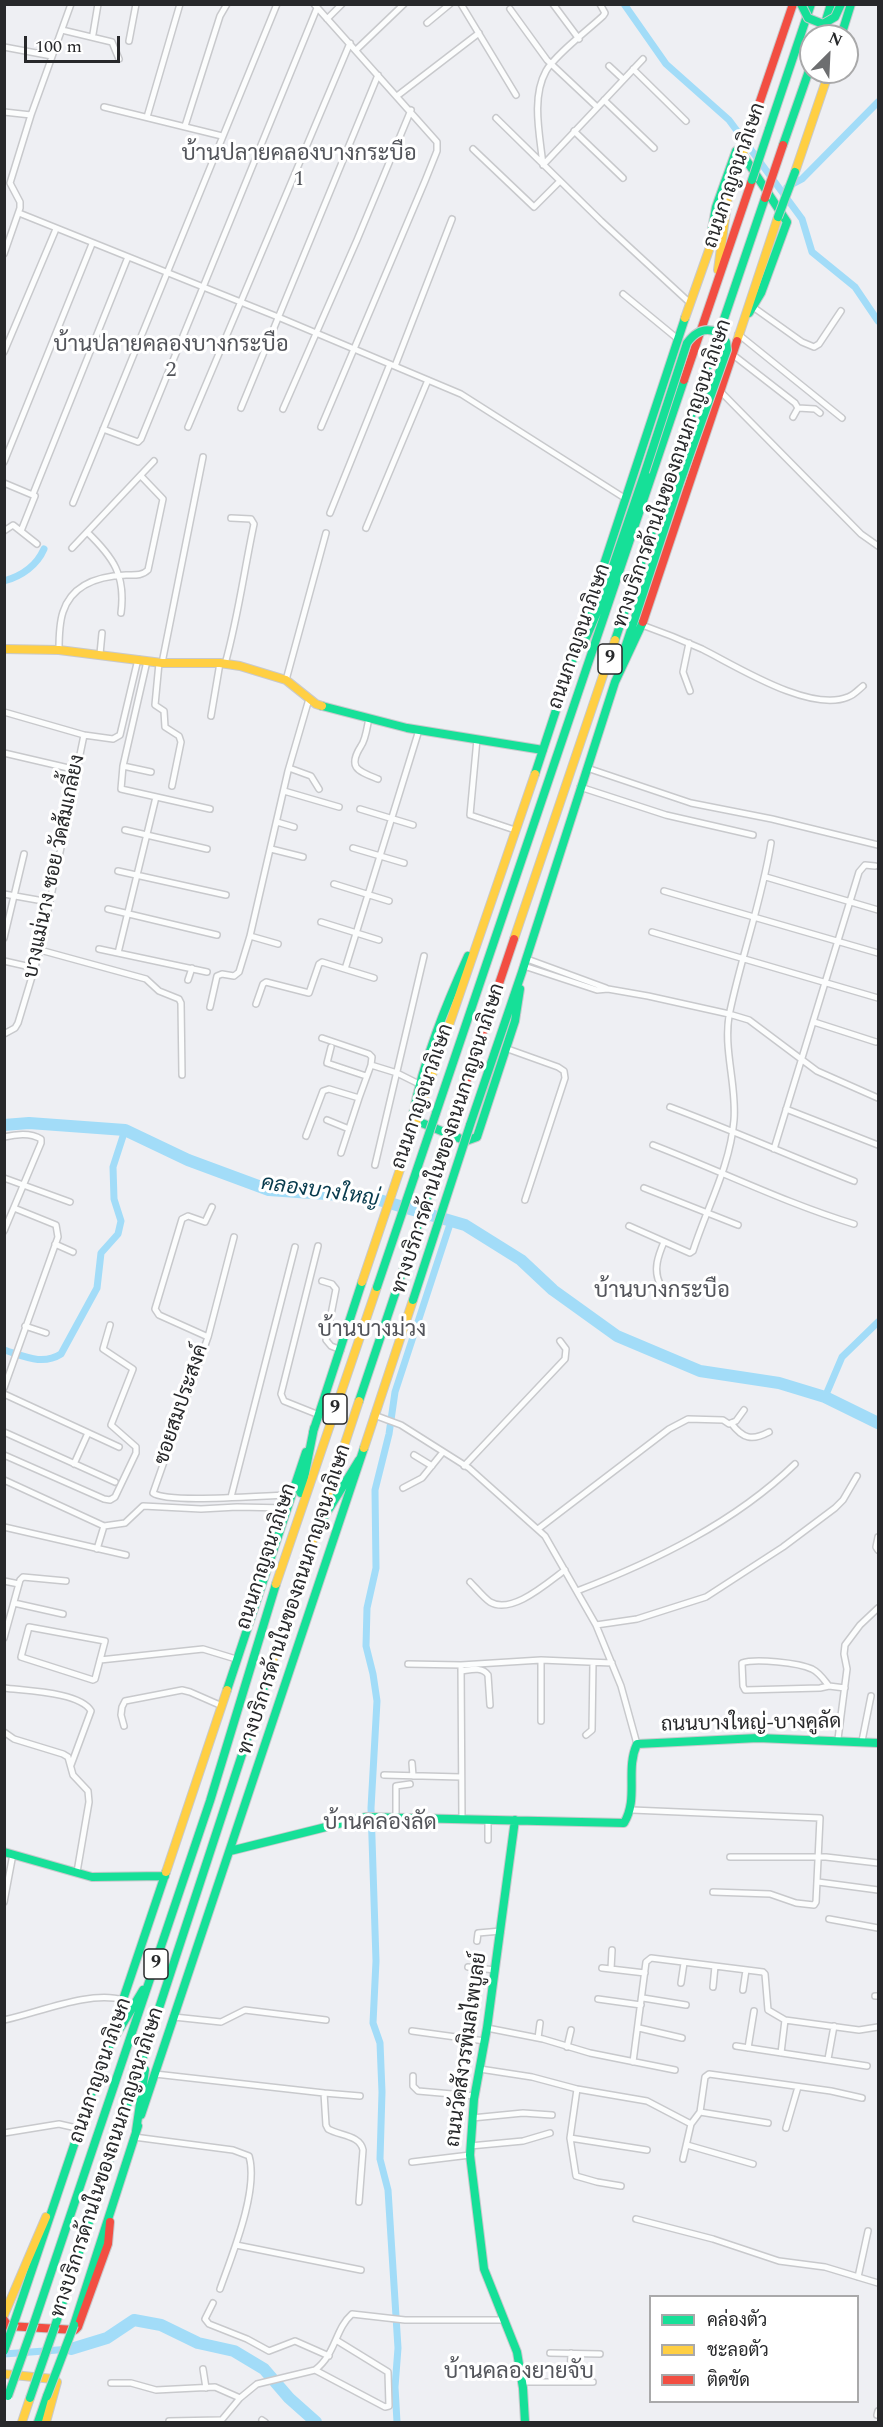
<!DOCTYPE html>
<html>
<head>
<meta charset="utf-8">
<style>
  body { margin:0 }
  #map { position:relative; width:883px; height:2427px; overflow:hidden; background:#eeeff3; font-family:Spectral,Sarabun,serif }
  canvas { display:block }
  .frame { position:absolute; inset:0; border:6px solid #27282a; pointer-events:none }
  .legend { position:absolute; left:649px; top:2295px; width:210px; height:108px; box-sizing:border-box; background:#fff; border:2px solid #a9a9aa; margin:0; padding:8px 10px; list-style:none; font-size:18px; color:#27282a }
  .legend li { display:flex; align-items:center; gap:12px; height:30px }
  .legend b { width:30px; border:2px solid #a9a9aa }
  .north { position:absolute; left:799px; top:24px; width:60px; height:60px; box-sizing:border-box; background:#fff; border:2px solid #a9a9aa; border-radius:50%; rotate:24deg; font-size:16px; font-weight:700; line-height:24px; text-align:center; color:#27282a }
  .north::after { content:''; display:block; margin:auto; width:21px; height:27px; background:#6d6e70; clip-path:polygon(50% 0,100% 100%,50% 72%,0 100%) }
  .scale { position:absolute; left:24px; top:36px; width:96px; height:27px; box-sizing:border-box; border:3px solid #27282a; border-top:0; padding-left:8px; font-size:18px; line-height:21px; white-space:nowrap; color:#27282a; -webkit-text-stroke:4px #fff; paint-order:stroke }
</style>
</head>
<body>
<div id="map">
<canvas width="883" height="2427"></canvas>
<div class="frame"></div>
<ul class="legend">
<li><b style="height:8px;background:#16e098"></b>คล่องตัว</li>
<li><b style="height:8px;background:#ffcf43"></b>ชะลอตัว</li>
<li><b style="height:8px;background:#f24e42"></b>ติดขัด</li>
</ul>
<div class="north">N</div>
<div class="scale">100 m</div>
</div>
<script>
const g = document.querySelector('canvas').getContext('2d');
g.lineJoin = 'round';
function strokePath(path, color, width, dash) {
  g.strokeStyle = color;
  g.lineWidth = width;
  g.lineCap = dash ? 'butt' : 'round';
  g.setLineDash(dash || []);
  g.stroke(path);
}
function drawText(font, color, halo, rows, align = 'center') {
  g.font = font + ' Spectral,Sarabun,serif';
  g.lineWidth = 6;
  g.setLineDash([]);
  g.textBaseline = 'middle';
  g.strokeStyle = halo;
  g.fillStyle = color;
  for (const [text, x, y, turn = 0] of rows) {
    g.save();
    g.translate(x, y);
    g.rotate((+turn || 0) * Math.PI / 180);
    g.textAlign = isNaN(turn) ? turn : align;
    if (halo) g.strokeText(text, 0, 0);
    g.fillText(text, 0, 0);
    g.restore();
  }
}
strokePath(new Path2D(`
  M624 4 666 64 729 120 802 219 812 252 855 287 878 321
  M787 187 802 179 878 102
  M4 581C22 576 37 565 44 549
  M4 1350C24 1356 42 1366 61 1354L97 1288 101 1253 118 1234 121 1221 114 1199 113 1167 125 1130
  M825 1397 842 1357 878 1322
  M4 2354 71 2349
  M397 2422 395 2387 398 2348 388 2190 380 2159 382 2092 380 2043 373 2023 376 1961 371 1808 377 1701 373 1674 366 1646 367 1608 376 1568 375 1490 389 1434 395 1392 451 1221`), '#a2dcf8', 7);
strokePath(new Path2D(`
  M4 1125 29 1123 125 1130 188 1160 269 1190 369 1197 465 1225 521 1260 553 1290 617 1336 700 1371 779 1383 825 1397 878 1423
  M71 2349 107 2338 134 2320 161 2325 198 2343 234 2351 264 2369 289 2398 316 2422`), '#a2dcf8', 12);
const street = new Path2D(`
  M314 4 437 142V151L425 181 321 427
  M461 4 516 95
  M553 4 579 39
  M510 9 547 60 597 107
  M327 19 342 4
  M427 23 450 4
  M62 30 112 42 119 59
  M93 34 98 4
  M129 41 136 4
  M4 47 52 56
  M356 50 404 4
  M609 66 623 79
  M633 69 686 121
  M397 96 479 33
  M604 100 654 148
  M104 107 222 136
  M4 112 31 115
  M147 117 180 4
  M496 118 601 221 690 303
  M185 126 220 16 227 4
  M574 131 623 178
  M473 149 534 207 560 181
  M543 165C540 136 531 98 546 71 555 55 588 30 603 16L605 13 600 4
  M543 165 643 59
  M19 213 278 317 461 394 626 499
  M4 254 20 208V202L10 183 31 115 71 4
  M623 294 679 340
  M753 307 802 342 814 347 819 344 841 311
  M738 334 842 418
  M4 352 56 229
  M732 354 795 403 798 408 793 417
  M395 366 452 219
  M720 391 861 534 878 546
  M241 408 378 75
  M798 408 815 409 820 413
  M283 409 357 240 411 110
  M188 427 350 43
  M103 429 138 442 141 439 317 8
  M4 462 92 244
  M4 483 35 496 21 531
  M33 494 128 257
  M73 503 277 4
  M330 513 390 364
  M366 528 428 380
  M4 531 13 525 37 544
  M87 532C113 557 126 575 121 613
  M72 548 154 461
  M642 625C662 632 682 640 702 649 736 666 810 713 848 697 854 695 858 690 863 686
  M689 643 683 672 690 691
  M59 650C59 638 59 624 63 612 72 584 100 576 126 575 135 575 142 576 148 570L163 499 141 476
  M100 654 102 633
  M147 661 123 766 121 789 210 809
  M159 663 155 705 164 711 165 727 179 736 181 742 172 786
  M162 663 203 457
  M225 664C238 618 244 571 254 524L251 519 231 518
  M286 680 326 533
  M4 712 84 735
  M211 716 220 663
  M369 718C367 727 366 739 361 746 347 768 358 771 378 779
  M477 739 470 815 515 830
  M4 753 77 770
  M123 766 151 772
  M289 768 311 776 319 789
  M587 768 691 803 772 819 878 845
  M580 787 666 815 753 835
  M284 791 339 807
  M360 809 413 825
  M277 822 294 827
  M125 830 207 849
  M353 848 404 863
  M271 849 303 857
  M118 871 226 895
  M766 877 878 910
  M334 884 389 901
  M664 891 878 953
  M4 894 49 902
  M108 909 217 935
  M321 922 379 940
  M652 932 878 998
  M250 936 278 944
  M4 938 24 854
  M99 949 207 972
  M40 950 146 979 159 991 179 999 181 1003 182 1075
  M118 953 156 797
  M527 959 606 988
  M4 961 35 968
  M524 966 597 990 608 989 648 996 729 1014 749 1020 817 1071 878 1098
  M345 969 419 730
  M188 980 192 968
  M256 1004 263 984 266 982 309 993 319 964 322 962 374 978
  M210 1007 217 976 222 974 234 976 239 972 250 936 288 771 309 699
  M814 1022 876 1042
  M4 1034 15 1028 18 1023 40 950 84 735 113 739 120 735 138 659
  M322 1038 369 1054 372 1057 371 1065
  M331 1047 327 1063 366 1076
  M505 1048 558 1067 564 1071 565 1078 525 1200
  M670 1107C732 1130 792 1157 854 1181
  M786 1109 878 1145
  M327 1120 349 1129
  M306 1136 323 1091 329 1089 359 1098 371 1065 397 1073 419 1084
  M4 1137C16 1134 30 1132 41 1139V1143L4 1231
  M653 1145C721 1171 785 1203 854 1224
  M774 1149 859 872 865 865 875 866
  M341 1153 359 1098
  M375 1165 424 956
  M4 1178 70 1202
  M644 1188 738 1225
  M212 1207 205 1222 188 1216 182 1219 155 1309 159 1315 208 1337 153 1493C168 1504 266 1495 291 1495
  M629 1226 690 1253 693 1251C707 1207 730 1167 734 1120 737 1084 722 1047 730 1011 742 954 762 900 771 843
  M55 1244 73 1252
  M318 1246 281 1394 284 1401 319 1415
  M322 1281 332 1284 336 1289 326 1340 331 1346 341 1350
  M660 1284C653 1270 658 1256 664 1242
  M25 1326 46 1333
  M208 1337 234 1237
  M4 1388 58 1237 56 1225 14 1208
  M4 1394 119 1447
  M374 1415 401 1425 469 1468 545 1536 596 1625 621 1686 637 1744
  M731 1423C743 1439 752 1441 769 1432
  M4 1432 115 1482
  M4 1455 104 1499 110 1500 115 1497 136 1453V1447L111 1425 133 1369 103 1349 110 1325
  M414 1455 432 1466
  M74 1464 88 1433
  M464 1466 565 1359 566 1349 560 1341
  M4 1480 104 1526 125 1523 143 1506 201 1509 237 1507 287 1508
  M403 1488 422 1478 443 1452
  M231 1497 295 1247
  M4 1527 126 1555
  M538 1529 669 1429 688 1419 723 1420 729 1424 736 1421 744 1410
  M878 1537 876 1547 878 1550
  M97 1549 104 1526
  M4 1581 19 1584
  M470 1582C476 1588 483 1597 490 1602 512 1615 547 1583 565 1570
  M577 1591C655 1561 734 1523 795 1464
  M14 1603 63 1614
  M596 1625 637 1619 706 1597 783 1547 835 1508 843 1500 857 1476
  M29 1627 105 1641 95 1679 93 1680 21 1657Z
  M4 1638 20 1580 23 1577 66 1581
  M100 1660 203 1649 236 1659
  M408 1664 461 1665 541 1660 612 1663
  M461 1665 462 1820
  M461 1671C470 1670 482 1666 488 1675L490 1705
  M829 1686C824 1680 820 1673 812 1669 799 1663 755 1658 742 1663L743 1686 745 1690 820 1688 829 1686 845 1688
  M4 1688C26 1691 80 1692 91 1711L71 1765
  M541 1721V1660
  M124 1726 121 1715 122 1707 125 1701 182 1690 190 1692 222 1706
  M4 1732 14 1739 63 1754 68 1757 73 1775 88 1791 89 1802 77 1872
  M586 1735 592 1730 593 1663
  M838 1739 847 1669 844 1654 845 1645 860 1625 878 1608
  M862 1741 871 1696
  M412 1763 413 1776
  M384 1775 461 1777
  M632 1810 820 1818 816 1902 814 1905 796 1903 770 1894 713 1892
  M396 1817V1786L410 1784
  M488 1840V1820
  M730 1857H826L878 1863
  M818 1882 878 1890
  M4 1902 13 1854
  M829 1919 878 1928
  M477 1941 478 1933 501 1931
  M468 1967 495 1970
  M602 1968 645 1973
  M611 1969 612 1950
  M681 1983 684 1963
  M713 1987 715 1966
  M743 1990 746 1970
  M875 1996H878
  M643 1998 686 2005
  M598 1999 641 2005
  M174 2017 221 2022 245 2010 326 2020
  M4 2020C38 2013 90 1990 123 2000
  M487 2028 543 2039 590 2053 675 2070
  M639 2028 682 2038
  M412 2031 485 2041
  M538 2038 540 2023
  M736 2046 867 2066
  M567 2047 571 2030
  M748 2048 754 2011
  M781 2053 785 2020
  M828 2059 834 2026
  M633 2062 646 1962 651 1958 763 1972 765 1974 768 2010 785 2020 859 2030 878 2027
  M480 2069 532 2077 577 2089 647 2101 691 2124
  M155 2074 324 2093 326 2125 328 2129C340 2136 360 2135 363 2150L359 2202
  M413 2076V2086L418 2091 475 2096
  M577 2089 570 2138 576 2176 597 2182 621 2186
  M324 2093 360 2096
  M700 2112 768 2123
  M472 2118 523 2113 552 2115
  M786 2128 798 2087
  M4 2133 59 2124 81 2129
  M134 2137 233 2150 249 2156C259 2190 232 2255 220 2289
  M570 2138 647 2150
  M687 2145 753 2164
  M470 2146 523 2141 550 2133
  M683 2159 691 2124 700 2112 705 2077 709 2074 831 2091 862 2098
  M412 2162 470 2155
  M636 2219 713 2239 779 2261 825 2267 878 2283
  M236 2245 361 2270
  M858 2277 868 2231
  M213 2303 205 2319 209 2324 247 2339 269 2351 295 2341 329 2356
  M550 2353 600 2354
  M203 2369 206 2388
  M315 2370 385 2407 389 2406 388 2372 336 2340
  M522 2382H593
  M570 2382 571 2353
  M111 2383H131L156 2390 215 2387 240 2398
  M877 2415 878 2411
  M262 2420 265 2422
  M169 2421 220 2420
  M220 2422 240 2398 257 2384 315 2370C336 2354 335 2329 352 2314L405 2320H503`);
const fast = new Path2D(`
  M821 36 831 4
  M841 36 851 4
  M769 129 811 4
  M783 145 811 65
  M712 229 716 207 736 151 739 149 787 222 761 293 749 313
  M615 640 765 198
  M582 647 598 610 645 472
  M623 654 679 485
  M322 706 407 728 543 750
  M535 774 685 318
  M468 956C445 1007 424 1059 413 1114L417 1121 466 1141 477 1137 515 1021 520 989
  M436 1113 684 380
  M470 1125 522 972 615 682 643 622
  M359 1401 395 1294
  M313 1432 362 1282
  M301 1493 314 1428
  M321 1522 359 1460
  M227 1690 306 1452
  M515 1820 487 2028 474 2099 470 2155 484 2269 517 2352 523 2388 525 2422
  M230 1851 366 1817 624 1823C639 1798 625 1770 637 1744L758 1738 878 1743
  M4 1852 92 1877 165 1876
  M107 2050 143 1990
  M141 2115 364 1448
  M136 2131 145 2070
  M14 2323 166 1872
  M34 2323 210 1801 276 1584
  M74 2325 138 2126
  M55 2326 268 1675
  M38 2422 47 2396`);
const slow = new Path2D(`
  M795 172 829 72
  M718 270 728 196
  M685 318 740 162
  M737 341 778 217
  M4 649 59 650 162 663H220L240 666 286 680 316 704 322 706
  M514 939 615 640
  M421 1107 535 774
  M364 1448 413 1300
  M276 1584 377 1287
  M268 1675 359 1401
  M166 1872 227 1690
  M4 2315 46 2217
  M4 2374 53 2379 57 2382 46 2422
  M22 2422 30 2398`);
const jam = new Path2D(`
  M757 110 793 4
  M684 380 752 180
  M643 622 737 341
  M454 1118 514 939
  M4 2320 8 2326 75 2330 78 2327 108 2244 110 2222`);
strokePath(street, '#c8c9cc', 8);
strokePath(fast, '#c8c9cc', 10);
strokePath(slow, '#c8c9cc', 10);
strokePath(jam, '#c8c9cc', 10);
strokePath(street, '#fcfdfd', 5);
strokePath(fast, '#16e098', 8);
strokePath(slow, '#ffcf43', 8);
strokePath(jam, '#f24e42', 8);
const fastBridge = new Path2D(`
  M801 4 808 18 823 24 835 17 841 4
  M752 180 769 129
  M778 217 795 172
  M645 472 687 343C695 332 704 327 717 332L726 342 727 350 679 485
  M377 1287 436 1113
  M395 1294 454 1118
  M413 1300 470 1125
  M4 2351 14 2323
  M8 2396 34 2323
  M47 2396 74 2325
  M30 2398 55 2326`);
const slowBridge = new Path2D(`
  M740 162 757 110
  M362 1282 421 1107`);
const jamBridge = new Path2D(`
  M765 198 783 145`);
strokePath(fastBridge, '#c8c9cc', 10, []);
strokePath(slowBridge, '#c8c9cc', 10, []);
strokePath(jamBridge, '#c8c9cc', 10, []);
strokePath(fastBridge, '#16e098', 8);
strokePath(slowBridge, '#ffcf43', 8);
strokePath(jamBridge, '#f24e42', 8);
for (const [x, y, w] of [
  [610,659,24],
  [335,1409,24],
  [156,1964,24]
]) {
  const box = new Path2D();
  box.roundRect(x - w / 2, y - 15, w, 30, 4.5);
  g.fillStyle = '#fff';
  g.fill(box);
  strokePath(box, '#27282a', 1.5);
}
drawText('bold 18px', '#27282a', null, [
  ["9",610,659],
  ["9",335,1409],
  ["9",156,1964]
]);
drawText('20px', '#27282a', '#fff', [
  ["ถนนกาญจนาภิเษก",736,176,-71],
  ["ทางบริการด้านในของถนนกาญจนาภิเษก",674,474,-71],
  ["ถนนกาญจนาภิเษก",581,637,-71],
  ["บางแม่นาง ซอย วัดส้มเกลี้ยง",56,867,-78],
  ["ถนนกาญจนาภิเษก",424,1097,-71],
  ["ทางบริการด้านในของถนนกาญจนาภิเษก",450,1139,-72],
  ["ซอยสมประสงค์",183,1405,-71],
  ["ถนนกาญจนาภิเษก",268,1557,-72],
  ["ทางบริการด้านในของถนนกาญจนาภิเษก",296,1600,-72],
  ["ถนนบางใหญ่-บางคูลัด",751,1725,-1],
  ["ถนนวัดสังวรพิมลไพบูลย์",468,2050,-82],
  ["ถนนกาญจนาภิเษก",102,2071,-71],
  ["ทางบริการด้านในของถนนกาญจนาภิเษก",109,2163,-72]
]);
drawText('italic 21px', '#073a4d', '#fff', [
  ["คลองบางใหญ่",320,1193,8]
]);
drawText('22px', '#53555b', '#fff', [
  ["บ้านปลายคลองบางกระบือ",299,156],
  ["1",299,181],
  ["บ้านปลายคลองบางกระบือ",171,347],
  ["2",171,372],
  ["บ้านบางกระบือ",662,1293],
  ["บ้านบางม่วง",372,1332],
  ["บ้านคลองลัด",380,1825],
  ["บ้านคลองยายจับ",519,2374]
]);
</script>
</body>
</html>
